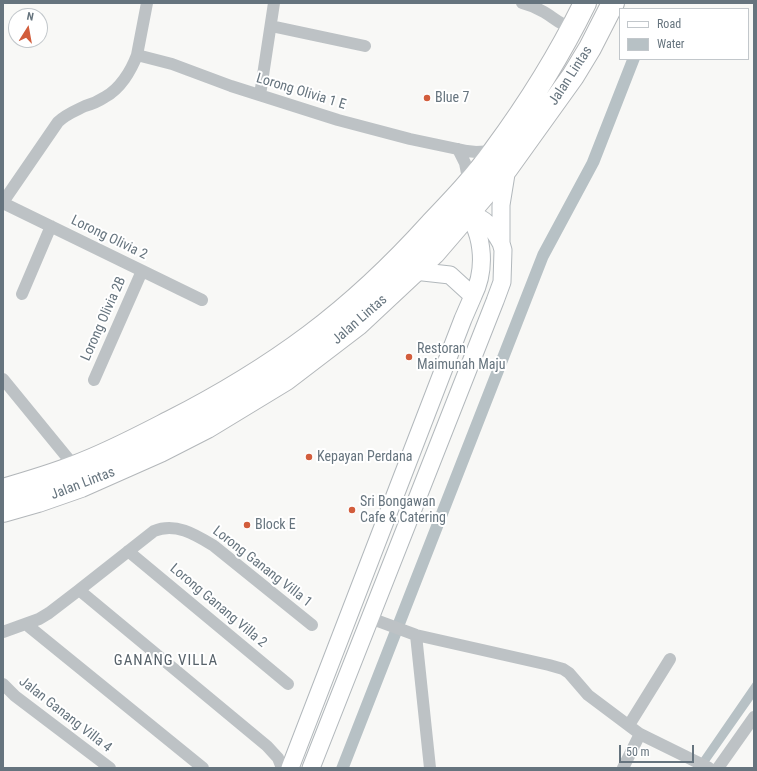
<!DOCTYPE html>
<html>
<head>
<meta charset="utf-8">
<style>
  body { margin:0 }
  #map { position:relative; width:757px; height:771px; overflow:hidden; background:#f8f8f6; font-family:"Roboto Condensed",sans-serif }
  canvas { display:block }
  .frame { position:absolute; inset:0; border:4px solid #66747e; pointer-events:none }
  .legend { position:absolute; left:619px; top:8px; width:130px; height:52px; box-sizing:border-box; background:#fff; border:1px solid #c2c7cb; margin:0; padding:5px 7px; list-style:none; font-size:12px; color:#66747e }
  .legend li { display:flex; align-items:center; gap:8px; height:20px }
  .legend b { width:20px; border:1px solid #c2c7cb }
  .north { position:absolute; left:8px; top:8px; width:40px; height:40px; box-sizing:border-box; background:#fff; border:1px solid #c2c7cb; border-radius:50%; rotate:11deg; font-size:11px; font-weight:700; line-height:16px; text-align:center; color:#66747e }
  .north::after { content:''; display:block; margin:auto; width:14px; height:18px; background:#d25d3c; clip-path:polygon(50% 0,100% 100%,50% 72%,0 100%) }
  .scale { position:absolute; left:619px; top:745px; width:75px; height:18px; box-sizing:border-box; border:2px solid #66747e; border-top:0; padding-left:5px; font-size:12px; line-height:14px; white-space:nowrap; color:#66747e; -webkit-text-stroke:3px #fff; paint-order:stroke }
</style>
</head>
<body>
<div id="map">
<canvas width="757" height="771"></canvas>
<div class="frame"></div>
<ul class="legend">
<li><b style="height:5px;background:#fff"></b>Road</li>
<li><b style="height:11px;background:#b7c1c5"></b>Water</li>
</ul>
<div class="north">N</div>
<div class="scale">50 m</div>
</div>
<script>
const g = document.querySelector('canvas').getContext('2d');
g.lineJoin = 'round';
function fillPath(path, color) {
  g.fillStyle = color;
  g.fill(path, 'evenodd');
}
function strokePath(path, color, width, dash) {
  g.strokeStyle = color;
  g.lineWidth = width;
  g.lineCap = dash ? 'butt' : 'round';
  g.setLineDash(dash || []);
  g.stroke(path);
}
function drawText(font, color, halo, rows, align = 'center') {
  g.font = font + ' "Roboto Condensed",sans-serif';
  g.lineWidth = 4;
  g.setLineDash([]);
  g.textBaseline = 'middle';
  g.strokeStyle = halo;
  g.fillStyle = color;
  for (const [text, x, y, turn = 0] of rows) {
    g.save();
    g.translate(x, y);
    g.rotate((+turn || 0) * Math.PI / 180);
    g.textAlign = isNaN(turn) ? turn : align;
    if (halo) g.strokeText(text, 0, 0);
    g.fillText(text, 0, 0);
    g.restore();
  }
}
fillPath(new Path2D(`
  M627 59H640L599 164 548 259 349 768H336L538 252 587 161Z
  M754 681V698L709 762 701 758Z`), '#b7c1c5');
const secondary = new Path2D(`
  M460 206C484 227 487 268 473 296
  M468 213C485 218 492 227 501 243
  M290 768 463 319 473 296 450 275 414 271
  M311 768 495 301 502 282 503 250 501 243V205L507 168`);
const highway = new Path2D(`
  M3 490C27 483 51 476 74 467 107 455 139 438 170 422 219 397 266 369 310 336 354 303 394 265 431 224 453 201 476 177 495 150 529 104 560 54 585 3
  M3 511 38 501 81 486 160 451 207 427 286 379 358 324 434 253 507 168 573 76 590 48 613 3`);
strokePath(secondary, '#b2b8bc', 19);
strokePath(highway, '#b3b7ba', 24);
strokePath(new Path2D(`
  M522 3C530 5 537 8 544 12 556 19 558 24 573 28
  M271 26 365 46
  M137 55 172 64 231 86 338 120 410 139 467 151 476 152 495 151
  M260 95 274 3
  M458 149 465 163 469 183
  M3 202 58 122C66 114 75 111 85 106 92 104 99 101 105 97 120 89 131 71 137 55L147 3
  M3 203 202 300
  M22 294 51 226
  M3 379 75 467
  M94 380 142 271
  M128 551 288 684
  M79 590 154 531C176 522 196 535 214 546L312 625
  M370 618 416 635 549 665 563 669 569 673 588 695 640 734 709 768
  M27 625 203 768
  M3 632 39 619 49 613 79 590 267 746 278 758 282 768
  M416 635 430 768
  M3 684 15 696 110 768
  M629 725 670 659
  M623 768 640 734
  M718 768 754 717`), '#bdc2c5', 12);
strokePath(secondary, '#fff', 17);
strokePath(highway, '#fff', 22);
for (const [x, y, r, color] of [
  [427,98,4,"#d25d3c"],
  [409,357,4,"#d25d3c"],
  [309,457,4,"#d25d3c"],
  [352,510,4,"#d25d3c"],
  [247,525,4,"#d25d3c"]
]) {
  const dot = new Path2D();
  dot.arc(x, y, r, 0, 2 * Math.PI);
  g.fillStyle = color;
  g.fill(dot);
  strokePath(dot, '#fff', 1.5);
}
drawText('14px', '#66747e', '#fff', [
  ["Jalan Lintas",571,76,-57],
  ["Lorong Olivia 1 E",301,92,17],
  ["Lorong Olivia 2",109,238,26],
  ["Lorong Olivia 2B",104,319,-66],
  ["Jalan Lintas",360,320,-41],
  ["Jalan Lintas",83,484,-21],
  ["Lorong Ganang Villa 1",262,567,38],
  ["Lorong Ganang Villa 2",218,606,40],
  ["Jalan Ganang Villa 4",65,715,38]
]);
drawText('14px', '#66747e', '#fff', [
  ["Blue 7",435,98],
  ["Restoran",417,349],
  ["Maimunah Maju",417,365],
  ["Kepayan Perdana",317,457],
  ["Sri Bongawan",360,502],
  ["Cafe & Catering",360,518],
  ["Block E",255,525]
], 'left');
g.letterSpacing = '1px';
drawText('15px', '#57626a', '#fff', [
  ["GANANG VILLA",166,661]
]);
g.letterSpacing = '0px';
</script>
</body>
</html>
